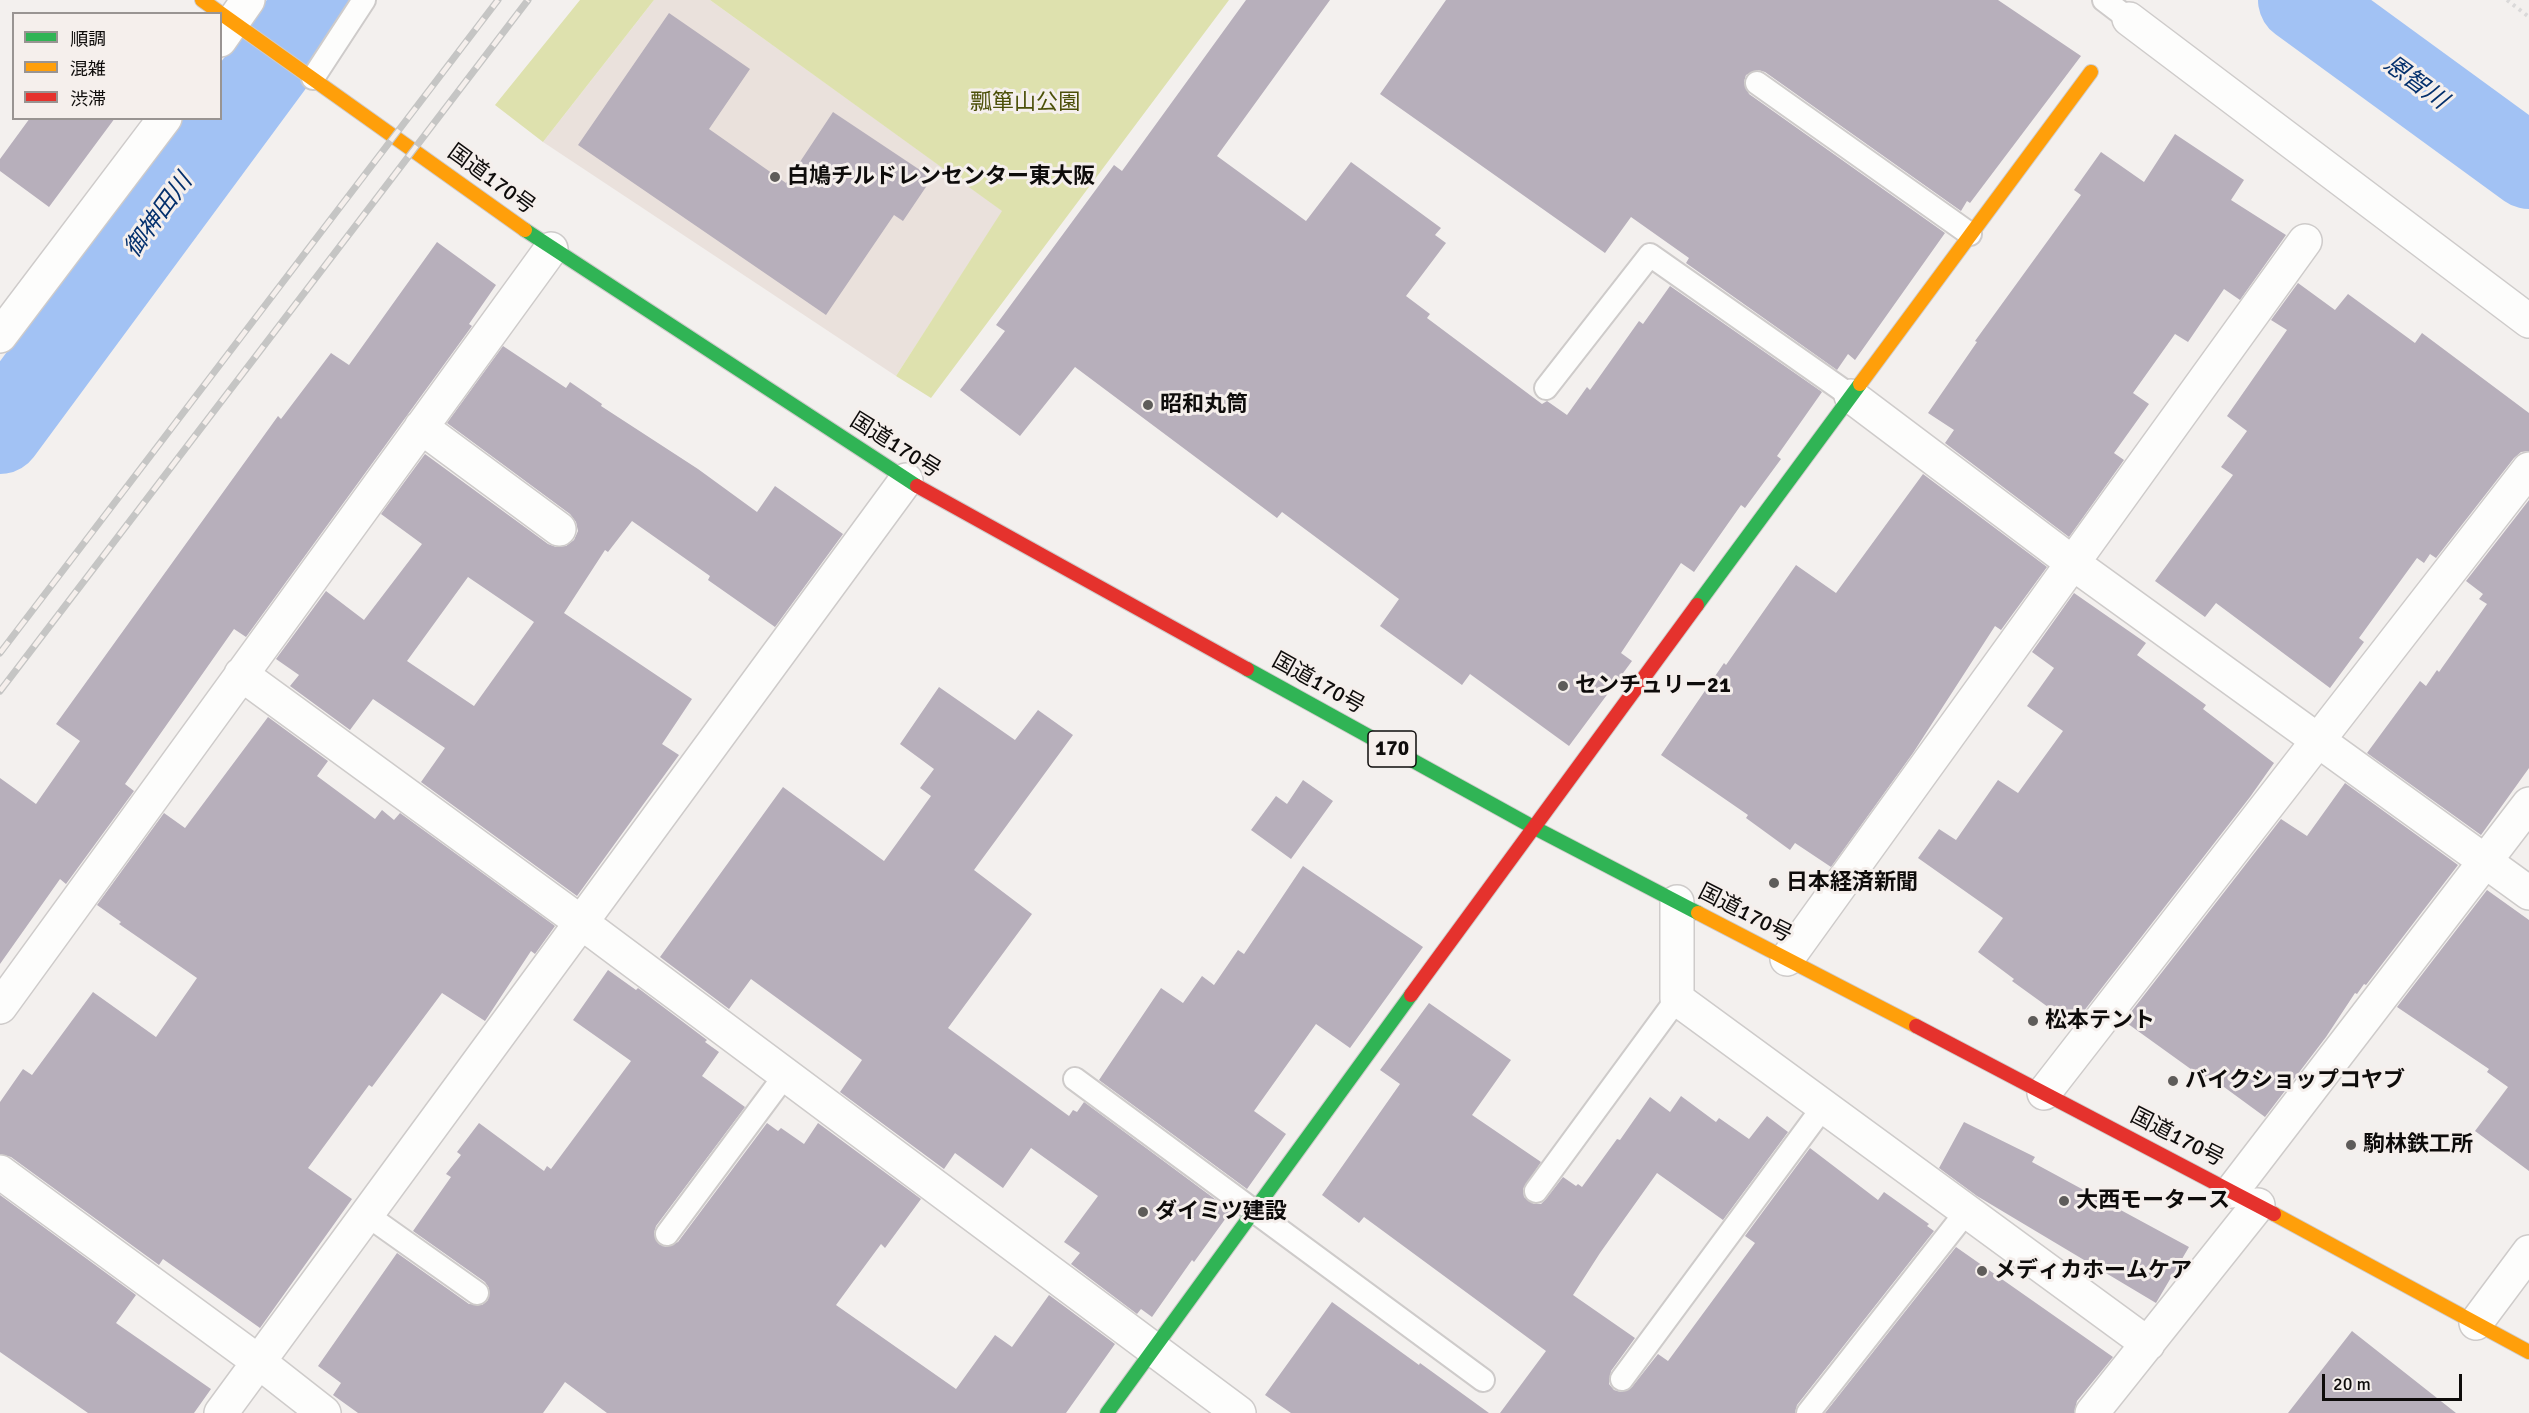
<!DOCTYPE html>
<html>
<head>
<meta charset="utf-8">
<style>
  body { margin:0 }
  #map { position:relative; width:2529px; height:1413px; overflow:hidden; background:#f3f0ee; font-family:Signika,"Noto Sans JP",sans-serif }
  canvas { display:block }
  .legend { position:absolute; left:12px; top:12px; width:210px; height:108px; box-sizing:border-box; background:#f5efec; border:2px solid #999492; margin:0; padding:8px 10px; list-style:none; font-size:18px; color:#0e0c0b }
  .legend li { display:flex; align-items:center; gap:12px; height:30px }
  .legend b { width:30px; border:2px solid #999492 }
  .scale { position:absolute; left:2322px; top:1374px; width:140px; height:27px; box-sizing:border-box; border:3px solid #0e0c0b; border-top:0; padding-left:8px; font-size:18px; line-height:21px; white-space:nowrap; color:#0e0c0b; -webkit-text-stroke:4px #f5efec; paint-order:stroke }
</style>
</head>
<body>
<div id="map">
<canvas width="2529" height="1413"></canvas>
<ul class="legend">
<li><b style="height:8px;background:#30b455"></b>順調</li>
<li><b style="height:8px;background:#ff9f0a"></b>混雑</li>
<li><b style="height:8px;background:#e5322d"></b>渋滞</li>
</ul>
<div class="scale">20 m</div>
</div>
<script>
const g = document.querySelector('canvas').getContext('2d');
g.lineJoin = 'round';
function fillPath(path, color) {
  g.fillStyle = color;
  g.fill(path, 'evenodd');
}
function strokePath(path, color, width, dash) {
  g.strokeStyle = color;
  g.lineWidth = width;
  g.lineCap = dash ? 'butt' : 'round';
  g.setLineDash(dash || []);
  g.stroke(path);
}
function drawText(font, color, halo, rows, align = 'center') {
  g.font = font + ' Signika,"Noto Sans JP",sans-serif';
  g.lineWidth = 6;
  g.setLineDash([]);
  g.textBaseline = 'middle';
  g.strokeStyle = halo;
  g.fillStyle = color;
  for (const [text, x, y, turn = 0] of rows) {
    g.save();
    g.translate(x, y);
    g.rotate((+turn || 0) * Math.PI / 180);
    g.textAlign = isNaN(turn) ? turn : align;
    if (halo) g.strokeText(text, 0, 0);
    g.fillText(text, 0, 0);
    g.restore();
  }
}
fillPath(new Path2D(`
  M654 0H710L1003 211 896 376 543 142Z`), '#eae1dc');
fillPath(new Path2D(`
  M580 0H654L543 142 495 105Z
  M710 0H1229L931 398 896 376 1002 211Z`), '#dee1ae');
strokePath(new Path2D(`
  M2300 0 2529 167
  M0 432 319 0`), '#a2c2f4', 84);
fillPath(new Path2D(`
  M1246 0H1330L1217 156 1306 221 1351 162 1441 228 1435 235 1446 243 1406 296 1430 314 1427 318 1542 404 1547 401 1567 415 1587 387 1590 390 1639 321 1643 324 1670 286 1822 392 1777 456 1781 459 1745 508 1741 505 1694 572 1681 563 1621 653 1632 661 1569 746 1470 674 1462 685 1380 626 1399 599 1282 512 1277 518 1075 367 1020 436 960 390 1005 331 996 325 1114 165 1122 171Z
  M1446 0H1998L2081 56 1970 203 1967 201 1961 211 1765 72 1758 70 1746 75 1744 82 1749 94 1945 233 1855 360 1848 354 1837 370 1686 263 1689 258 1631 217 1605 253 1380 94Z
  M669 13 750 69 709 129 786 183 833 112 932 178 903 221 894 215 826 315 578 145Z
  M30 118H115L49 207 0 171V159Z
  M2175 134 2244 180 2231 200 2286 235 2240 300 2224 289 2188 342 2175 334 2133 393 2149 404 2114 453 2124 460 2069 537 1945 443 1954 430 1928 413 1977 342 1975 341 2081 195 2074 190 2101 152 2144 182Z
  M437 242 496 285 469 324 472 326 246 637 234 629 125 784 134 791 66 884 60 879 0 964V778L36 804 80 741 56 724 278 416 281 419 331 353 349 365Z
  M2298 283 2335 310 2348 294 2415 343 2422 333 2529 413V451L2521 452 2514 458 2436 558 2430 554 2424 563 2417 558 2359 638 2364 642 2330 688 2216 603 2205 617 2155 581 2233 475 2221 467 2247 431 2227 416 2287 330 2271 320Z
  M503 346 566 388 570 382 602 404 601 406 698 469 757 512 775 486 843 534 775 627 708 580 710 576 632 521 608 552 605 550 564 613 692 699 662 744 679 755 577 896 421 782 445 748 373 699 350 730 290 686 299 675 276 659 326 591 364 620 422 544 381 514 425 454 548 544 556 547 566 546 574 540 578 531 576 522 570 514 447 423ZM468 577 534 622 474 706 407 661Z
  M1923 474 2047 567 2001 630 1995 626 1913 753 1831 867 1795 843 1790 850 1746 818 1748 815 1661 755 1724 663 1726 665 1796 565 1836 593Z
  M2529 500V768L2481 835 2367 753 2420 681 2426 686 2437 670 2439 672 2487 604 2479 599 2483 594 2466 581Z
  M2074 593 2146 643 2137 655 2206 705 2203 709 2274 763 2250 797 2073 1025 2012 981 2014 979 1978 952 2003 918 1918 858 1939 829 1956 840 1998 780 2018 793 2063 731 2027 706 2054 668 2032 652Z
  M939 687 1015 740 1038 710 1073 735 974 870 1032 914 948 1028 1069 1116 1073 1110 1077 1112 1084 1102 1231 1211 1194 1262 1192 1260 1152 1317 1141 1309 1137 1314 1071 1264 1080 1253 1064 1242 1098 1196 1031 1148 1003 1188 955 1153 944 1169 840 1092 862 1060 751 979 729 1009 660 957 783 787 884 861 931 796 920 788 934 769 900 744Z
  M268 717 328 761 317 776 375 819 382 810 394 820 400 813 555 926 535 954 531 951 485 1021 442 993 372 1087 369 1085 308 1168 352 1199 260 1328 163 1259 159 1265 11 1157 0 1154V1102L23 1069 32 1075 93 992 156 1037 197 978 119 924 121 922 97 905 164 813 185 828Z
  M1303 780 1333 801 1291 859 1251 830 1276 796 1287 804Z
  M2345 783 2458 865 2366 985 2364 984 2357 994 2355 993 2326 1037 2265 1117 2209 1076 2206 1080 2124 1021 2281 819 2307 836Z
  M1303 866 1423 947 1350 1048 1316 1024 1254 1111 1286 1134 1247 1189 1099 1080 1161 988 1183 1003 1202 976 1214 985 1238 950 1244 954Z
  M2487 890 2529 920V1171L2475 1131 2508 1087 2487 1072 2489 1069 2397 1007Z
  M608 970 636 990 638 988 707 1040 705 1042 719 1052 702 1076 745 1107 656 1226 654 1233 659 1244 666 1247 678 1242 767 1123 778 1131 781 1128 804 1144 818 1123 921 1199 885 1248 881 1244 836 1305 956 1389 995 1335 1012 1347 1049 1295 1115 1344 1066 1413H607L565 1382 543 1413H358L333 1395 341 1383 318 1366 397 1253 469 1304 482 1305 488 1300 489 1288 485 1282 413 1231 451 1177 446 1174 461 1155 457 1152 479 1123 544 1171 547 1166 551 1169 631 1061 573 1020Z
  M1429 1003 1511 1060 1472 1115 1541 1162 1523 1189 1524 1197 1534 1204H1541L1546 1199 1563 1177 1576 1186 1578 1184 1582 1187 1617 1139 1620 1140 1650 1097 1670 1112 1681 1096 1716 1122 1719 1118 1749 1139 1767 1116 1788 1132 1723 1220 1657 1173 1600 1253 1573 1295 1635 1338 1611 1371 1609 1384 1614 1390 1621 1392 1632 1387 1658 1354 1668 1361 1755 1243 1745 1236 1810 1148 1878 1200 1884 1192 1929 1224 1927 1226 1934 1231 1797 1405 1795 1413H1500L1546 1351 1364 1217 1359 1223 1322 1195 1400 1084 1380 1070Z
  M1964 1122 2035 1157 2032 1162 2189 1247 2156 1303 1977 1196 1939 1168Z
  M0 1195 136 1295 116 1323 211 1389 194 1413H88L0 1352Z
  M1956 1247 2113 1357 2077 1401 2074 1413H1825Z
  M1332 1302 1419 1365 1420 1363 1489 1413H1291L1265 1395Z
  M2352 1331 2456 1413H2288Z`), '#b7afbb');
const lane = new Path2D(`
  M2104 0 2129 19
  M313 78 364 0
  M1757 83 1970 234
  M1546 388 1650 255 1851 396
  M1075 1079 1483 1380
  M1536 1191 1677 999
  M367 1215 477 1293
  M667 1234 786 1074
  M1622 1379 1824 1106
  M1808 1413 1967 1211`);
const street = new Path2D(`
  M2129 19 2529 321
  M220 40 248 0
  M0 336 165 118
  M1851 396 2074 564 2529 893
  M421 427 559 529
  M241 674 582 923 1239 1413
  M1677 902V999L2148 1344
  M1787 959 2305 241
  M0 1007 551 249
  M2044 1093 2529 469
  M0 1172 259 1362 324 1413
  M2232 1191 2529 804
  M2476 1323 2529 1252
  M221 1413 906 480
  M2092 1413 2258 1205`);
const fast = new Path2D(`
  M525 230 917 486
  M1697 605 1860 384
  M1247 669 1533 827 1698 913
  M1107 1413 1411 995`);
const slow = new Path2D(`
  M202 0 525 230
  M1860 384 2091 72
  M1698 913 1916 1026
  M2274 1214 2529 1352`);
const jam = new Path2D(`
  M917 486 1247 669
  M1411 995 1697 605
  M1916 1026 2274 1214`);
strokePath(lane, '#cecbca', 26);
strokePath(street, '#cecbca', 36);
strokePath(fast, '#cecbca', 16);
strokePath(slow, '#cecbca', 16);
strokePath(jam, '#cecbca', 16);
strokePath(new Path2D(`
  M2507 0 2529 17`), '#dad9d9', 4, [3, 4.5]);
strokePath(lane, '#fdfdfc', 22);
strokePath(street, '#fdfdfc', 33);
strokePath(fast, '#30b455', 14);
strokePath(slow, '#ff9f0a', 14);
strokePath(jam, '#e5322d', 14);
const rail = new Path2D(`
  M0 653 498 0
  M0 691 528 0`);
strokePath(rail, '#c5c5c4', 7);
strokePath(rail, '#f5efec', 4.5, [14]);
for (const [x, y, r, color] of [
  [775,177,6,"#5e5c5a"],
  [1148,405,6,"#5e5c5a"],
  [1563,686,6,"#5e5c5a"],
  [1774,883,6,"#5e5c5a"],
  [2033,1021,6,"#5e5c5a"],
  [2173,1081,6,"#5e5c5a"],
  [2351,1145,6,"#5e5c5a"],
  [2064,1201,6,"#5e5c5a"],
  [1143,1212,6,"#5e5c5a"],
  [1982,1271,6,"#5e5c5a"]
]) {
  const dot = new Path2D();
  dot.arc(x, y, r, 0, 2 * Math.PI);
  g.fillStyle = color;
  g.fill(dot);
  strokePath(dot, '#f5efec', 2);
}
for (const [x, y, w] of [
  [1392,749,48]
]) {
  const box = new Path2D();
  box.roundRect(x - w / 2, y - 18, w, 36, 4.5);
  g.fillStyle = '#f5efec';
  g.fill(box);
  strokePath(box, '#0e0c0b', 1.5);
}
drawText('bold 21px', '#0e0c0b', null, [
  ["170",1392,749]
]);
drawText('22px', '#4c5009', '#f5efec', [
  ["瓢箪山公園",1025,103]
]);
drawText('bold 22px', '#0e0c0b', '#f5efec', [
  ["白鳩チルドレンセンター東大阪",787,177],
  ["昭和丸筒",1160,405],
  ["センチュリー21",1575,686],
  ["日本経済新聞",1786,883],
  ["松本テント",2045,1021],
  ["バイクショップコヤブ",2185,1081],
  ["駒林鉄工所",2363,1145],
  ["大西モータース",2076,1201],
  ["ダイミツ建設",1155,1212],
  ["メディカホームケア",1994,1271]
], 'left');
drawText('22px', '#0e0c0b', '#f5efec', [
  ["国道170号",491,180,36],
  ["国道170号",895,446,32],
  ["国道170号",1318,684,29],
  ["国道170号",1745,914,27],
  ["国道170号",2177,1138,27]
]);
drawText('italic 24px', '#04306d', '#f5efec', [
  ["恩智川",2415,83,36],
  ["御神田川",159,216,-54]
]);
</script>
</body>
</html>
